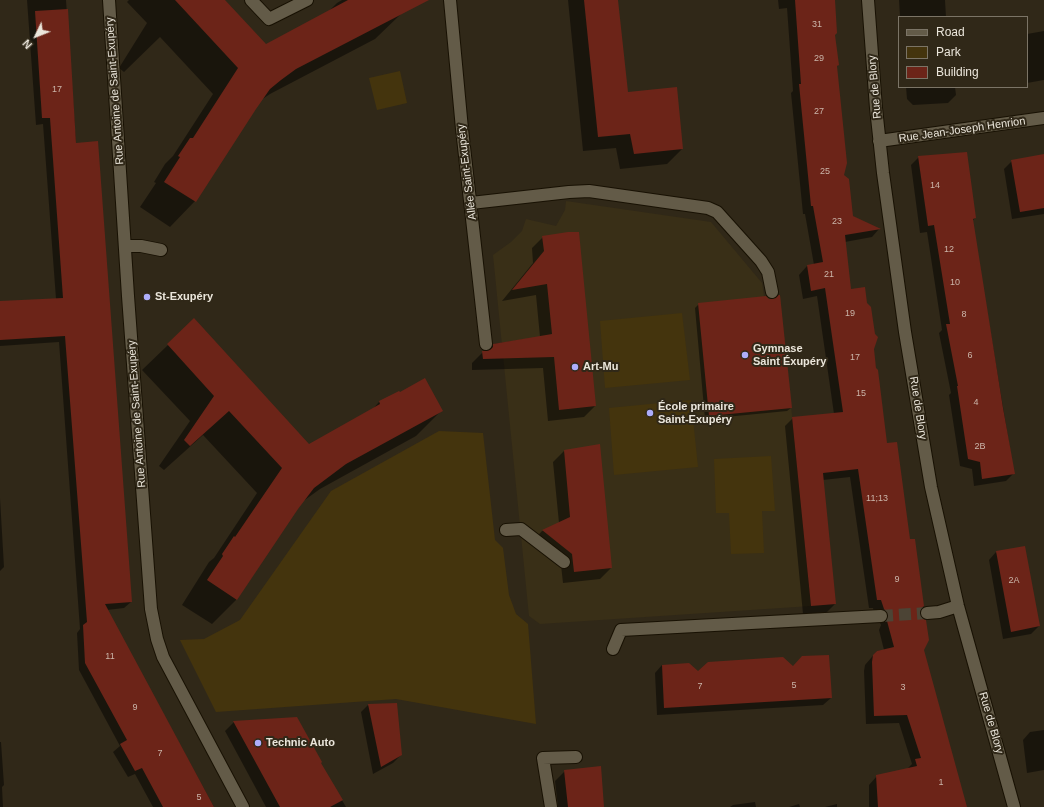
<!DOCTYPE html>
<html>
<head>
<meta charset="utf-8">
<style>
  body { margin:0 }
  #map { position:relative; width:1044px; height:807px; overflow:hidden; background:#302818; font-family:Helvetica,sans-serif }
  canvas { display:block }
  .legend { position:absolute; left:898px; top:16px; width:130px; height:72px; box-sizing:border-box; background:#302818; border:1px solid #7b7466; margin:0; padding:5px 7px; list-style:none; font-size:12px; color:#ebe6db }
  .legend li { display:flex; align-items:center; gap:8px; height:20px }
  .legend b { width:20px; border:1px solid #7b7466 }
  .north { position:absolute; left:16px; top:16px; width:40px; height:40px; -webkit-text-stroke:3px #302818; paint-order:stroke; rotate:227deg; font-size:11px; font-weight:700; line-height:16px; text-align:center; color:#ebe6db }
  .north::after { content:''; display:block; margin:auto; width:14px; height:18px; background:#ebe6db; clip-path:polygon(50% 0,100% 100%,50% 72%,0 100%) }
</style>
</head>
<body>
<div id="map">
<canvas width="1044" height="807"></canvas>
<ul class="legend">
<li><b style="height:5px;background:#635b48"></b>Road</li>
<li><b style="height:11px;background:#44340d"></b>Park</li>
<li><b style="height:11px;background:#6c2418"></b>Building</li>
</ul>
<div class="north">N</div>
</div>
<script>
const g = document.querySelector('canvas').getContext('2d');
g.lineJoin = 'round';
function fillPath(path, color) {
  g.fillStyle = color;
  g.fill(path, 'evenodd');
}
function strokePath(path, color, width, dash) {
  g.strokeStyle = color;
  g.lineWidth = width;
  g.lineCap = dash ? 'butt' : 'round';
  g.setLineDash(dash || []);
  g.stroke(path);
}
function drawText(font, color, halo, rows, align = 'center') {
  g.font = font + ' Helvetica,sans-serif';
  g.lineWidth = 4;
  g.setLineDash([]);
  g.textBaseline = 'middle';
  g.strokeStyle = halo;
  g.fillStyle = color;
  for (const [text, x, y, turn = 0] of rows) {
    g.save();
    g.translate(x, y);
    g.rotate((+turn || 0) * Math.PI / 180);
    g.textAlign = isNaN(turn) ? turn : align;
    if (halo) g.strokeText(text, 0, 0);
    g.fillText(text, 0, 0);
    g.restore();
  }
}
fillPath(new Path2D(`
  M566 201 711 222 762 283 764 296 780 295 811 606 540 624 529 616 493 255 511 242 522 231 526 219 556 226 565 210Z`), '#392f17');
fillPath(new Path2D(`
  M400 71 407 103 377 110 369 78Z
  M682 313 690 380 605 388 600 321Z
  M691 400 698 467 614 475 609 408Z
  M439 431 483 433 495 540 503 548 509 595 516 614 528 624 536 724 396 699 216 712 180 640 204 639 240 620 331 491Z
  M771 456 775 511H762L764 553 731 554 729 513H716L714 459Z`), '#44340d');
fillPath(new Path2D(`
  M27 0H66L76 144 131 602 124 608 107 610 214 807H153L135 774 128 777 113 752 120 746 79 670 77 633 80 629 59 342 0 346V302L56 299 43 124 36 125Z
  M129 0H223L266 45 329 11 337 3 342 0H394L401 14 375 39 270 94 261 100 195 201 170 227 140 207 156 183 154 182 165 164 173 156 213 94 160 37 124 72 119 68 147 23 127 2Z
  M568 0H617L627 94 682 149 667 164 620 169 616 148 583 151Z
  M778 0H829L838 65 836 67 843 176 852 216 879 229 872 237 845 242 850 291 873 349 886 444 923 606 919 610 923 650 966 807H869V785L877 776 907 769 912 764 899 723 866 724 864 671 865 665 877 651 884 650 879 630 881 625 879 621 875 617 873 608H869L850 477 823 480 835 604 827 612 803 614 785 426 793 418 834 414 817 296 803 299 799 275 807 266 814 265 805 214H803L791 93 793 91 787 8 779 9Z
  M899 0H945L946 17H900Z
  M1044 31V80L1027 83V34Z
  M906 87H955L956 95 948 103 913 105 907 99Z
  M1044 156V214L1012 219 1004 169 1012 161Z
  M919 157 975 218 972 221 1014 473 1006 481 974 486 972 469 960 466 949 395 951 393 939 333 942 330 927 232 920 233 911 165Z
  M543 237 595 406 584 417 548 421 543 368 472 370V363L483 352H486L494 344 540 337 536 295 502 301 533 263 532 248Z
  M699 304 791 408 787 411 705 419 695 308Z
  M194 320 309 445 372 410 379 402 398 392 441 411 416 436 320 489 302 502 237 599 212 624 182 605 209 562 214 558 257 493 203 435 164 470 159 466 190 421 142 370Z
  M564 451 611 568 600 579 563 583 561 565 532 542 542 531 559 523 553 462Z
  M0 498 4 567 0 571Z
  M996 552 1039 626 1031 634 1003 639 989 560Z
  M662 665 699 673 831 698 823 705 657 715 655 673Z
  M368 705 401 755 393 763 373 774 361 712Z
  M234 722 320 763 346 807H266L225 731Z
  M1044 730V770L1027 773 1023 740 1030 732Z
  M0 742H1L4 785 2 787 3 807H0Z
  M565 771 603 807H558L555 781Z
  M755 802 756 807H730L733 805Z
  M799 804 800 807H789Z
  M837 804V807H825Z`), '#0007');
fillPath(new Path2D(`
  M175 0H225L266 44 348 0H429L296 69 281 80 270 89 256 109 196 202 164 182 180 157 178 156 190 138H193L238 68Z
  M584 0H618L628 92 677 87 683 149 634 154 630 134 598 137Z
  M795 0H835L837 33 835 35 839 65 837 66 847 163 844 175 849 179 853 216 881 229 845 235 851 289 865 287 867 303 871 307 875 334 878 337 874 349 876 368 878 370 887 443 897 442 910 539H915L924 606 920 609V614L921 618 926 620 929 640 924 650 967 807H878L876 775 917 766 915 759 921 758 907 715 874 716 872 662 873 655 877 651 894 647 887 621 888 616 887 612 884 609 881 600H877L858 469 823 473 836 604 811 606 792 417 843 412 825 288 811 291 807 265 823 262 813 206H811L799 84H801Z
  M68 9 76 143 98 141 132 602 105 604 214 807H163L142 768 135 771 120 744 127 740 85 663 83 625 87 622 65 336 0 340V301L63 298 50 118H42L35 11Z
  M967 152 976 218 973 219 1003 408 1015 474 982 479 980 462 968 459 957 386H958L946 324H950L934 225 928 226 918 156Z
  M1044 154V208L1020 212 1011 160Z
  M568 232H579L596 406 559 410 554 357 483 359 482 351H486L490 350 493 347V344L552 334 547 284 512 290 544 251 542 236Z
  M779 295H780L792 408 709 416 698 303 766 296 769 299H773Z
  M194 318 309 444 380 404 379 401 399 391 400 392 425 378 443 411 346 464 314 488 298 509 237 600 207 580 223 556 222 554 234 536 235 537 282 468 229 411 190 446 184 440 214 396 167 344Z
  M600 444 612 568 574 572 572 554 542 530 570 517 564 450Z
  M1025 546 1040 626 1011 632 996 551Z
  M829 655 832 698 664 708 662 665 689 663 698 671 708 662 783 657 793 666 802 656Z
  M397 703 402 755 381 767 368 704Z
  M297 717 322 762 321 763 343 800 330 807H280L233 721Z
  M601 766 604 807H568L564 770Z`), '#6c2418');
strokePath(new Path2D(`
  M881 616 927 613`), '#4c4435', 12, [12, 6]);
const minor = new Path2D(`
  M109 0 128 296 151 609 157 639 163 657 243 807
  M251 0 269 19 307 0
  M450 0 462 129 486 344
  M868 0 876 108 883 173 905 332 931 487 958 606 1014 807
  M879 141 1044 118
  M471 203 569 192 589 191 708 208 717 212 761 261 768 272 772 292
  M125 246H141L161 250
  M506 530 521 529 564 562
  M927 613 939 612 958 606
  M613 649 621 630 881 616
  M551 807 543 758 576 757`);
strokePath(minor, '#181103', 14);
strokePath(minor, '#635b48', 12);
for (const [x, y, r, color] of [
  [147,297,4,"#aeaefb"],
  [745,355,4,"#aeaefb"],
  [575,367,4,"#aeaefb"],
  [650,413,4,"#aeaefb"],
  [258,743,4,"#aeaefb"]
]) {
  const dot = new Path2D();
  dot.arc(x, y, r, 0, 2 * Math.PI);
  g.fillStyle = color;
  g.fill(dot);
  strokePath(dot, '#302818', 1.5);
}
drawText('9px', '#cbb6aa', null, [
  ["31",817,25],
  ["29",819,59],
  ["17",57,90],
  ["27",819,112],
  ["25",825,172],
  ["14",935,186],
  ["23",837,222],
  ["12",949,250],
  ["21",829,275],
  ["10",955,283],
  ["19",850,314],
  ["8",964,315],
  ["6",970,356],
  ["17",855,358],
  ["15",861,394],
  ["4",976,403],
  ["2B",980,447],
  ["11;13",877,499],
  ["9",897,580],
  ["2A",1014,581],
  ["11",110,657],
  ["5",794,686],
  ["7",700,687],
  ["3",903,688],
  ["9",135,708],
  ["7",160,754],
  ["1",941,783],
  ["5",199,798]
]);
drawText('11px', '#ebe6db', '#302818', [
  ["Rue de Blory",875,87,-95],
  ["Rue Antoine de Saint-Exupéry",115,91,-94],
  ["Rue Jean-Joseph Henrion",962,130,-8],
  ["Allée Saint-Exupéry",467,172,-97],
  ["Rue de Blory",918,408,81],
  ["Rue Antoine de Saint-Exupéry",137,414,-94],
  ["Rue de Blory",991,723,74]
]);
drawText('bold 11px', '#ebe6db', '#302818', [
  ["St-Exupéry",155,297],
  ["Gymnase",753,349],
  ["Saint Éxupéry",753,362],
  ["Art-Mu",583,367],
  ["École primaire",658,407],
  ["Saint-Exupéry",658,420],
  ["Technic Auto",266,743]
], 'left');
</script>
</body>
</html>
